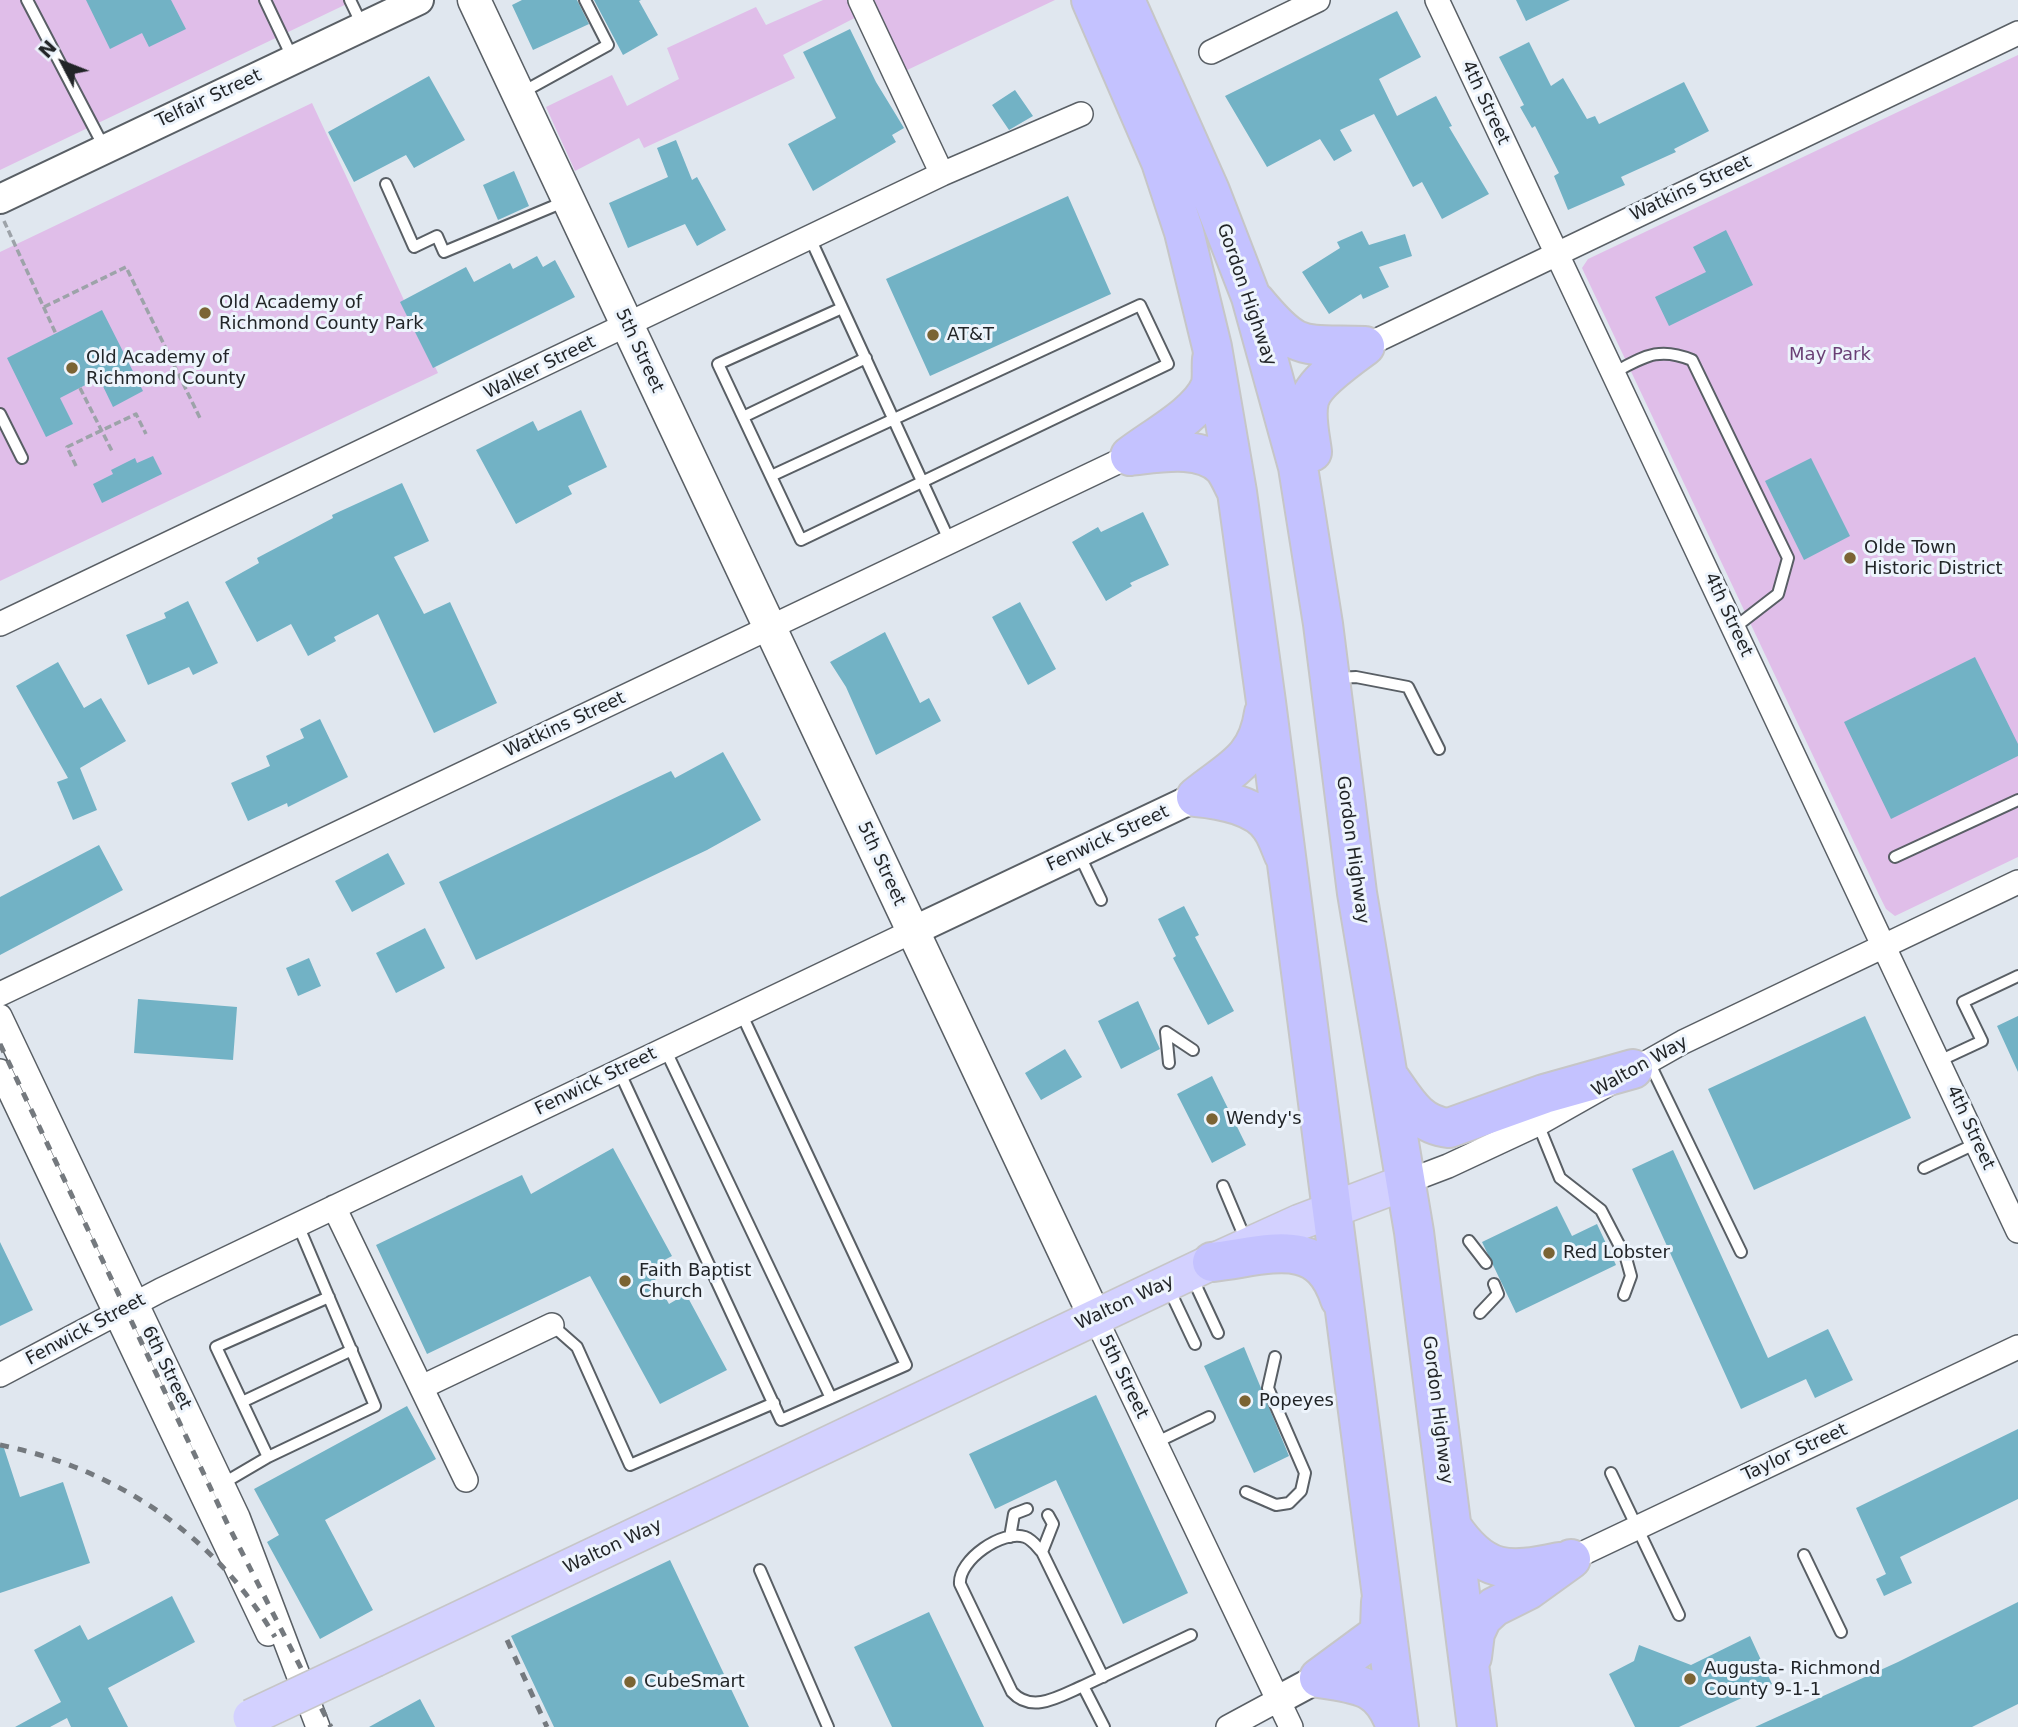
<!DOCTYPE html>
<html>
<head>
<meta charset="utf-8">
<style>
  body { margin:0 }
  #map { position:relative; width:2018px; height:1727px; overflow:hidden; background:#e0e7ef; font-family:"DejaVu Sans",sans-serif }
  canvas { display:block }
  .north { position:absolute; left:28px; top:28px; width:70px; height:70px; -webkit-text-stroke:5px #edf4fc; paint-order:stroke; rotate:312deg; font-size:19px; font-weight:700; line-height:28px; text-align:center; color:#222528 }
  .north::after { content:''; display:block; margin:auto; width:24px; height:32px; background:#222528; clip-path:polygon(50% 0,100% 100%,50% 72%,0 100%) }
</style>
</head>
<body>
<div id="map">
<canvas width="2018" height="1727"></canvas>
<div class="north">N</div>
</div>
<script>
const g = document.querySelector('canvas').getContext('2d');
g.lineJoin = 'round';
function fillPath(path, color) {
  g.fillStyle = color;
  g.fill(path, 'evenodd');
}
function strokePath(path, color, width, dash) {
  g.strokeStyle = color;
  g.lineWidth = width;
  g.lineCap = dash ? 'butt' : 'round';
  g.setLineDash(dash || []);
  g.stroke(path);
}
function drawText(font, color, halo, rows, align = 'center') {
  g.font = font + ' "DejaVu Sans",sans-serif';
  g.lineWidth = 6;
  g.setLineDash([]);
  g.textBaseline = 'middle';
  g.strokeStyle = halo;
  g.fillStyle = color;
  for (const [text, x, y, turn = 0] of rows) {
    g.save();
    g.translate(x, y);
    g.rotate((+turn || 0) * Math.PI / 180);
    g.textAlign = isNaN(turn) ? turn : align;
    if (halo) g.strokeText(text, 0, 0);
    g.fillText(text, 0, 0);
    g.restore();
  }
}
fillPath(new Path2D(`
  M0 0H355L0 170Z
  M823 0H1055L903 72 872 9 783 55 795 78 644 148 639 138 575 171 546 107 612 75 627 106 679 79 667 48 756 7 766 25Z
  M2018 55V857L1895 916 1886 909 1879 895 1582 268 1588 259Z
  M312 103 438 373 0 581V252Z`), '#e0bee9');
fillPath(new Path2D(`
  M86 0H171L186 29 149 47 142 33 110 49Z
  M522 0H577L589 24 533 50 512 5Z
  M594 0H641L639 1 658 35 623 55Z
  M1516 0H1570L1526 21Z
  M1397 11 1421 57 1379 79 1397 116 1436 96 1452 126 1449 127 1489 194 1442 219 1422 182 1413 187 1374 114 1340 130 1352 151 1334 161 1320 139 1267 167 1225 96Z
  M850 29 876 82 904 128 892 135 896 142 813 191 788 144 836 118 803 52Z
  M1529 42 1551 86 1563 78 1587 119 1595 116 1599 124 1684 82 1709 131 1674 149 1676 152 1621 177 1625 185 1568 210 1554 176 1559 173 1535 126 1532 128 1520 107 1524 105 1499 57Z
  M429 76 465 140 414 168 406 155 354 182 328 132Z
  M1015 90 1033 116 1009 130 992 105Z
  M676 140 692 180 697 177 726 230 697 246 685 224 628 248 609 203 668 177 657 148Z
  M514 171 529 206 498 220 483 185Z
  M1068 196 1111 294 930 376 886 279Z
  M1726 230 1753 285 1669 326 1655 297 1706 272 1693 247Z
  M1362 231 1369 245 1405 234 1412 256 1379 267 1389 287 1363 299 1361 294 1329 314 1302 272 1340 248 1337 242Z
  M537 256 543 267 555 260 575 297 433 368 400 302 466 267 474 282 510 263 513 269Z
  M102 310 143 391 113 407 99 378 60 398 73 424 46 437 7 358Z
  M581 410 607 467 568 486 572 494 516 524 476 450 533 421 538 431Z
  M153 456 162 474 102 503 93 484 113 474 111 470 135 458 137 463Z
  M1811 458 1850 536 1804 560 1765 481Z
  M402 483 429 541 394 557 424 614 450 602 497 703 434 733 378 614 334 637 336 641 308 656 291 624 257 642 225 582 259 563 257 558 333 518 332 515Z
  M1143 512 1169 565 1130 583 1132 586 1106 601 1072 542 1098 527 1101 532Z
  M188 601 218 663 193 675 189 667 148 685 126 635 166 618 164 613Z
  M1020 602 1056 669 1028 685 992 617Z
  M885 632 920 703 929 698 941 721 876 755 846 687 830 662Z
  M1975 657 2018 744V756L1891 819 1844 722Z
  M58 662 84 708 101 698 126 741 80 768 97 810 73 820 57 782 68 778 16 686Z
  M320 719 348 777 288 807 287 803 248 821 231 783 270 766 266 756 304 738 300 729Z
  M723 752 761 820 707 850 476 960 439 882 671 771 675 778Z
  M99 845 123 890 0 955V897Z
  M388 853 405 884 352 912 335 881Z
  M1184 906 1199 935 1195 937 1234 1011 1208 1025 1173 958 1176 956 1158 919Z
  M425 928 445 968 396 993 376 953Z
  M309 958 321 986 298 996 286 968Z
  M138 999 237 1007 233 1060 134 1053Z
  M1138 1001 1160 1049 1121 1069 1098 1021Z
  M1865 1016 1911 1118 1754 1190 1708 1089Z
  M2018 1016V1072L1997 1026Z
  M1065 1049 1082 1077 1041 1100 1025 1073Z
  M1212 1076 1246 1145 1212 1163 1177 1094Z
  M613 1148 672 1256 649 1268 669 1304 686 1294 727 1370 660 1404 590 1276 427 1354 376 1245 522 1175 531 1194Z
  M1673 1150 1768 1358 1828 1329 1853 1380 1815 1398 1806 1379 1741 1409 1632 1169Z
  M1557 1206 1572 1236 1597 1224 1616 1265 1516 1313 1482 1242Z
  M0 1242 33 1310 0 1326Z
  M1244 1347 1289 1456 1254 1473 1204 1366Z
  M1096 1395 1188 1593 1123 1624 1056 1480 995 1509 969 1454Z
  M407 1406 436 1459 325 1520 373 1610 320 1639 267 1542 279 1535 254 1489Z
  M2018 1429V1499L1900 1557 1912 1583 1884 1596 1876 1579 1886 1574 1856 1508Z
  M3 1445 20 1497 63 1482 90 1563 0 1593V1446Z
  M670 1560 749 1727H554L511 1636Z
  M172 1596 195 1642 108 1688 128 1727H71L67 1718 50 1727H15L61 1702 34 1650 80 1625 88 1640Z
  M2018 1602V1704L1972 1727H1755L1898 1662Z
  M929 1612 984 1727H892L854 1647Z
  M1750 1636 1772 1684 1679 1727H1635L1609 1674 1634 1661 1639 1645 1691 1665Z
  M420 1699 435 1727H369Z`), '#72b2c5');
const service = new Path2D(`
  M27 0 105 149
  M265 0 293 59
  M350 0 363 27
  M521 93 608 45 585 0
  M386 184 414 247 437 236 444 252 566 201
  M810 238 950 542
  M1613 373C1644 357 1658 346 1692 360L1788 558 1778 594 1734 628
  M0 414 22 458
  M743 417 866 358
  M771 476 1140 305 1168 364 801 540 718 364 842 308
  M1337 678 1356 677 1408 687 1439 749
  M1079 854 1101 900
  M1895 857 2018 800
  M1166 1032 1193 1050
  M1166 1032 1169 1063
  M665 1049 831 1398
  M1648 1060 1741 1252
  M1939 1061 1982 1041 1963 1002 2018 976
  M619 1071 781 1420 906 1365 741 1013
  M1538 1124 1560 1178 1601 1210 1626 1258 1631 1276 1624 1295
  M1924 1168 1977 1143
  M1223 1186 1247 1243
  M1469 1241 1486 1263
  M1191 1275 1218 1333
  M1169 1289 1195 1344
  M1480 1313 1498 1294 1494 1284
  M552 1325 577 1347 630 1465 774 1403
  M242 1402 352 1350
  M1155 1443 1209 1417
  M268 1457 216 1347 329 1297
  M1611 1473 1679 1615
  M222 1484 268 1457 375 1406 298 1225
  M1246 1492 1276 1505 1289 1503 1301 1491 1305 1473 1268 1388 1275 1357
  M1010 1537 1014 1514 1027 1509
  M1042 1552 1053 1524 1048 1515
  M1804 1555 1841 1632
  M760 1570 828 1727
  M1083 1686C1060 1696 1032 1714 1012 1692L960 1584C958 1560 1003 1529 1025 1537 1033 1540 1037 1547 1042 1552L1103 1677
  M1104 1727 1083 1686 1191 1635`);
const minor = new Path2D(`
  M860 0 942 174
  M1437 0 2018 1231
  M1211 52 1318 0
  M1365 346 2018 33
  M0 624 942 174 1081 114
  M0 994 1130 456
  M0 1016 238 1517 318 1727
  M0 1071 268 1634
  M1406 1182 1448 1166 1538 1124 1683 1042 2018 882
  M334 1207 466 1480
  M1095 1317 1291 1727
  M0 1375 161 1290 913 931
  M422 1387 552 1325
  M1571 1559 2018 1347
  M1228 1727 1278 1700`);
const tertiary = new Path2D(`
  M0 199 419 0
  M913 931 1196 797
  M1278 1700 1319 1678`);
const secondary = new Path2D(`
  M474 0 1095 1317`);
const primary = new Path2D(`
  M375 1659 1212 1262 1300 1222 1406 1182`);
const trunk = new Path2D(`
  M1091 0 1161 162 1184 232 1212 347 1237 492 1266 702 1399 1727
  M1125 0 1210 191 1251 297 1298 467 1323 624 1357 893 1414 1232 1477 1727
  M1255 301C1298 353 1301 344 1365 346
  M1312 452C1310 435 1305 417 1309 401 1313 383 1350 357 1365 346
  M1130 456C1153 438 1199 414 1210 387 1213 379 1211 368 1212 359
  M1130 456C1158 453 1201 444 1223 467 1229 474 1233 485 1237 492
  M1196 797C1230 769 1257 761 1264 713
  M1196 797C1220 799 1259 806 1272 829 1277 836 1280 846 1284 855
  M1391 1080C1407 1103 1419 1125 1449 1128L1544 1094 1633 1069
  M1212 1262C1267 1256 1319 1233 1340 1299
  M1452 1527C1484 1574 1508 1573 1559 1562
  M1472 1657 1475 1633 1482 1618 1494 1607 1528 1590 1571 1559
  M1319 1678 1376 1636 1380 1628 1381 1602
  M1319 1678C1360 1685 1381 1684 1396 1727`);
strokePath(service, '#595f65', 14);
strokePath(minor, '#595f65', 26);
strokePath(tertiary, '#595f65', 32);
strokePath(secondary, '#595f65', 35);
strokePath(primary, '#c6c6c7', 38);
strokePath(trunk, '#c6c6c7', 42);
strokePath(new Path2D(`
  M4 221 56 334
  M44 307 126 267 200 418
  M80 388 113 453
  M76 466 67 447 136 414 146 434`), '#9da3a9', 3.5, [7, 3.5]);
strokePath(service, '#fff', 10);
strokePath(minor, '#fff', 23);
strokePath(tertiary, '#fff', 28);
strokePath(secondary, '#fff', 32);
strokePath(primary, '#d3d1ff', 35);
strokePath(trunk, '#c4c2ff', 38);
strokePath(new Path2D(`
  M0 1044 228 1525 331 1727
  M0 1445C115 1468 215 1535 275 1637
  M507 1640 547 1727`), '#74797e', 5, [9, 9]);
const primaryBridge = new Path2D(`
  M251 1717 375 1659`);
strokePath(primaryBridge, '#c6c6c7', 38, []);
strokePath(primaryBridge, '#d3d1ff', 35);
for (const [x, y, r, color] of [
  [205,313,7,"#7b6434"],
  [933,335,7,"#7b6434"],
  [72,368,7,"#7b6434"],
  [1850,558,7,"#7b6434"],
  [1212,1119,7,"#7b6434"],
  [1549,1253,7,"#7b6434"],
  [625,1281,7,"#7b6434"],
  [1245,1401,7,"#7b6434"],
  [1690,1679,7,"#7b6434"],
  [630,1682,7,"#7b6434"]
]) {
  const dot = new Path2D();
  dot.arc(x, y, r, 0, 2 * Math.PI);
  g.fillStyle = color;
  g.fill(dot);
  strokePath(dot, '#edf4fc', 2.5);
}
drawText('18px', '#222528', '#edf4fc', [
  ["Telfair Street",209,99,-25],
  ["4th Street",1485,103,65],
  ["Watkins Street",1691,189,-25],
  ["Gordon Highway",1246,295,71],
  ["5th Street",639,351,65],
  ["Walker Street",540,368,-26],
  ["4th Street",1728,615,65],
  ["Watkins Street",565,725,-25],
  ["Fenwick Street",1108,839,-25],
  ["Gordon Highway",1352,850,82],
  ["5th Street",881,864,65],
  ["Walton Way",1640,1067,-29],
  ["Fenwick Street",596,1082,-26],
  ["4th Street",1970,1128,65],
  ["Walton Way",1125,1303,-25],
  ["Fenwick Street",86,1330,-28],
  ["6th Street",166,1368,64],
  ["5th Street",1123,1377,64],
  ["Gordon Highway",1437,1410,83],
  ["Taylor Street",1795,1453,-25],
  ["Walton Way",613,1547,-25]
]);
drawText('18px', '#222528', '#edf4fc', [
  ["Old Academy of",219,303],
  ["Richmond County Park",219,324],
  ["AT&T",947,335],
  ["Old Academy of",86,358],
  ["Richmond County",86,379],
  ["Olde Town",1864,548],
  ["Historic District",1864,569],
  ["Wendy's",1226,1119],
  ["Red Lobster",1563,1253],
  ["Faith Baptist",639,1271],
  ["Church",639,1292],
  ["Popeyes",1259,1401],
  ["Augusta- Richmond",1704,1669],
  ["County 9-1-1",1704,1690],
  ["CubeSmart",644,1682]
], 'left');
drawText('18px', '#6a3f75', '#edf4fc', [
  ["May Park",1830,355]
]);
</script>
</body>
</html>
